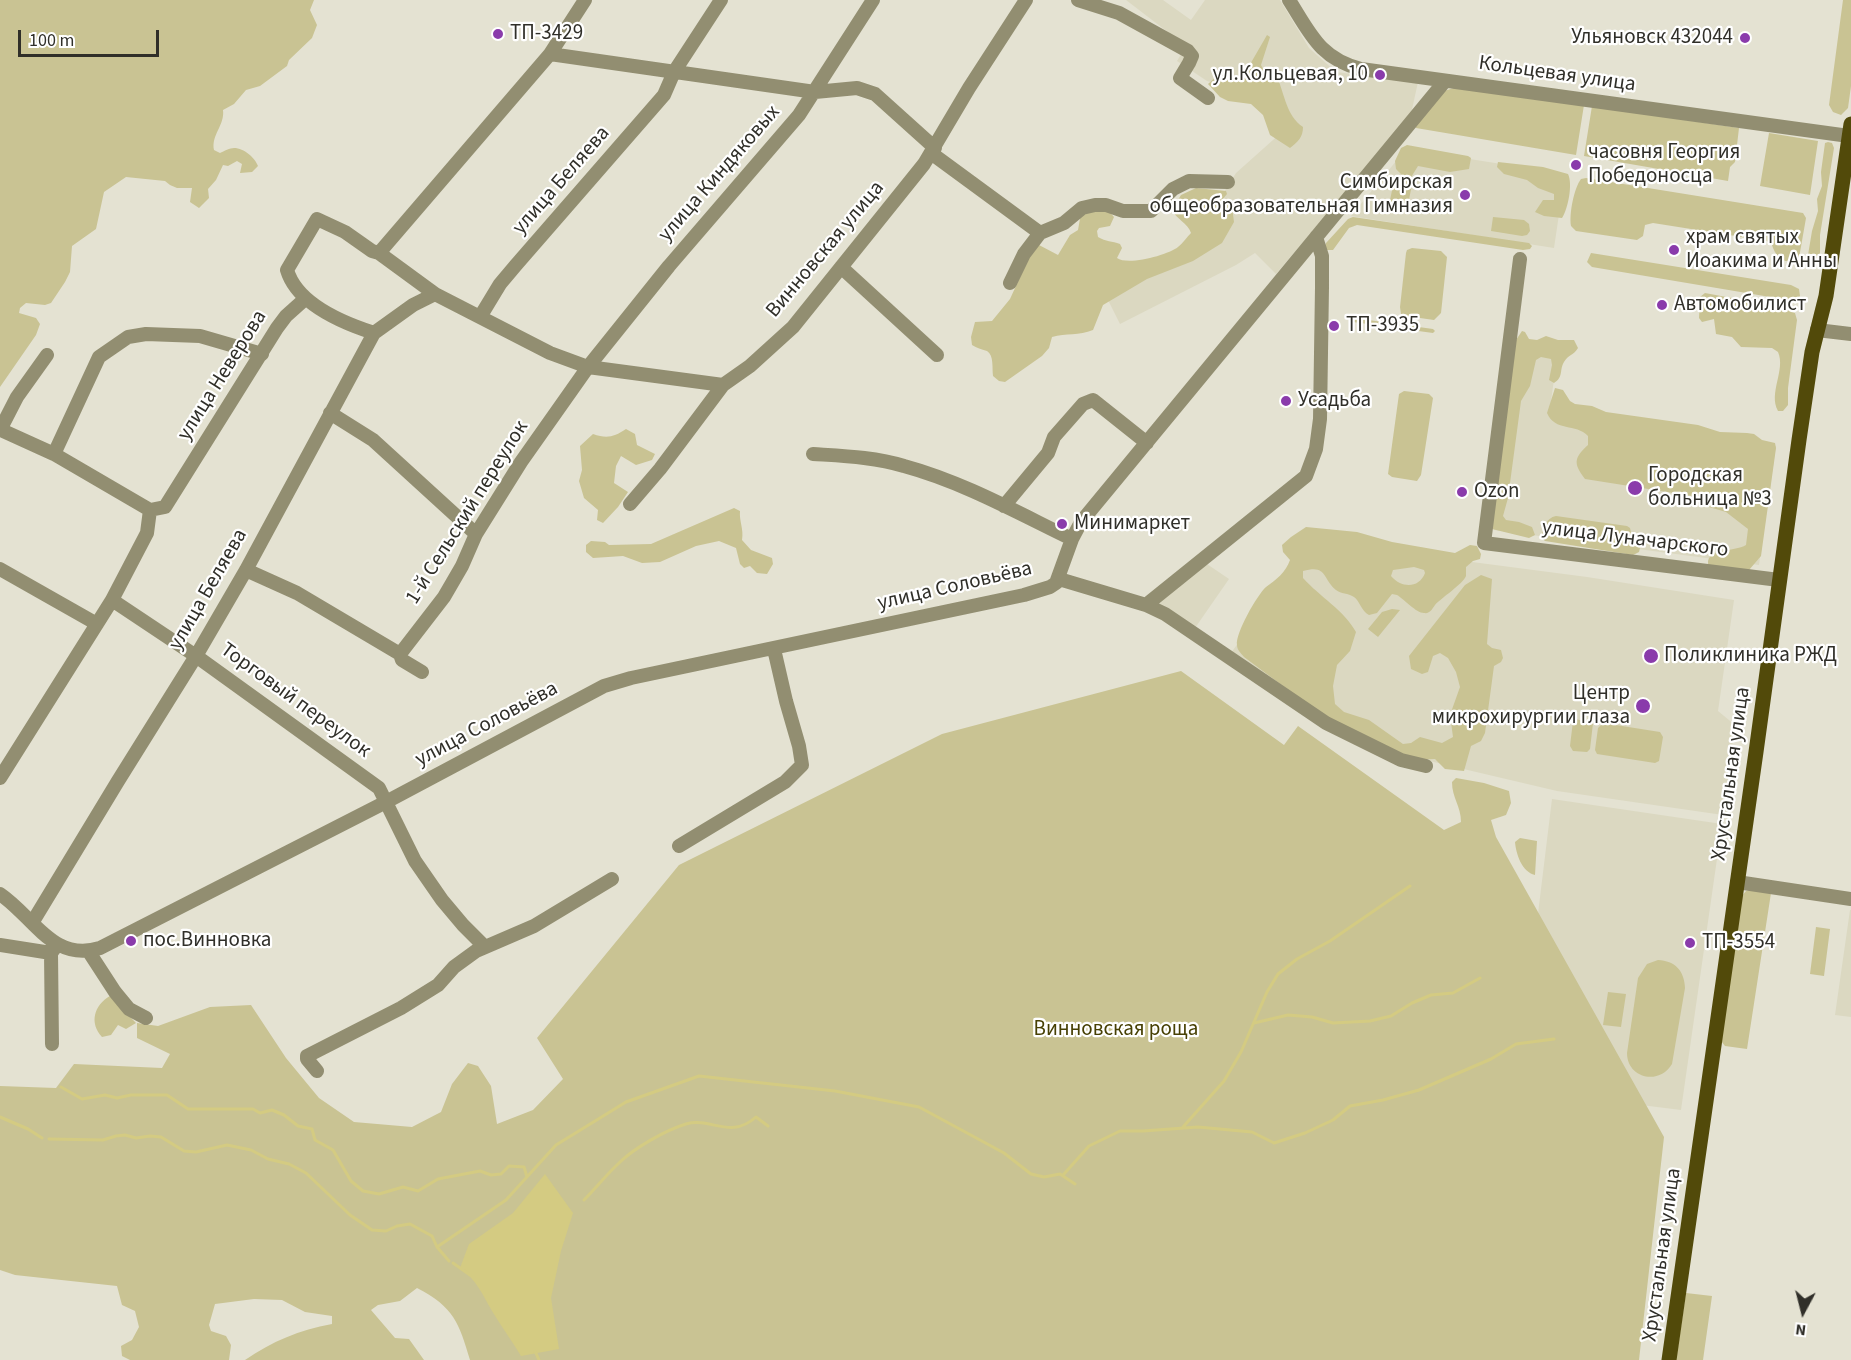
<!DOCTYPE html>
<html>
<head>
<meta charset="utf-8">
<style>
  body { margin:0 }
  #map { position:relative; width:1851px; height:1360px; overflow:hidden; background:#e4e2d2; font-family:"Source Sans 3",sans-serif }
  canvas { display:block }
  .north { position:absolute; left:1773px; top:1282px; width:60px; height:60px; -webkit-text-stroke:4px #fff; paint-order:stroke; rotate:187deg; font-size:16px; font-weight:700; line-height:24px; text-align:center; color:#302f29 }
  .north::after { content:''; display:block; margin:auto; width:21px; height:27px; background:#302f29; clip-path:polygon(50% 0,100% 100%,50% 72%,0 100%) }
  .scale { position:absolute; left:18px; top:30px; width:141px; height:27px; box-sizing:border-box; border:3px solid #302f29; border-top:0; padding-left:8px; font-size:18px; line-height:21px; white-space:nowrap; color:#302f29; -webkit-text-stroke:4px #fff; paint-order:stroke }
</style>
</head>
<body>
<div id="map">
<canvas width="1851" height="1360"></canvas>
<div class="north">N</div>
<div class="scale">100 m</div>
</div>
<script>
const g = document.querySelector('canvas').getContext('2d');
g.lineJoin = 'round';
function fillPath(path, color) {
  g.fillStyle = color;
  g.fill(path, 'evenodd');
}
function strokePath(path, color, width, dash) {
  g.strokeStyle = color;
  g.lineWidth = width;
  g.lineCap = dash ? 'butt' : 'round';
  g.setLineDash(dash || []);
  g.stroke(path);
}
function drawText(font, color, halo, rows, align = 'center') {
  g.font = font + ' "Source Sans 3",sans-serif';
  g.lineWidth = 4.5;
  g.setLineDash([]);
  g.textBaseline = 'middle';
  g.strokeStyle = halo;
  g.fillStyle = color;
  for (const [text, x, y, turn = 0] of rows) {
    g.save();
    g.translate(x, y);
    g.rotate((+turn || 0) * Math.PI / 180);
    g.textAlign = isNaN(turn) ? turn : align;
    if (halo) g.strokeText(text, 0, 0);
    g.fillText(text, 0, 0);
    g.restore();
  }
}
fillPath(new Path2D(`
  M1126 0H1163L1191 20 1205 0H1280L1309 48 1336 72 1418 82 1411 114 1276 274 1255 253 1236 265 1120 324 1107 298 1213 240 1217 203 1236 173 1292 123 1280 102 1207 81 1177 61 1186 46Z
  M1406 149 1565 174 1554 248 1351 216Z
  M1519 345 1558 350 1549 416 1776 446 1759 565 1494 530Z
  M1311 541 1587 577 1734 600 1718 711 1735 725 1723 815 1557 791 1404 755 1318 710 1231 653Z
  M1204 562 1229 579 1195 628 1157 603Z
  M1552 799 1722 824 1681 1110 1633 1104 1536 930Z
  M1850 910H1851V1017L1835 1015Z`), '#dbd8c1');
fillPath(new Path2D(`
  M0 0H314L310 10 317 25 312 38 289 60 287 66 260 86 246 90 234 104 223 110C225 125 211 135 214 150L220 153C224 151 230 148 234 148 244 148 255 158 258 166L252 172 240 173 242 164 237 161 228 166 223 165 216 180 208 189 209 198 199 208 190 202 192 188H177L170 185 165 181 126 177 104 192 96 229 72 246 70 272 65 282 51 303 45 305 26 303 20 308 19 313 36 318 40 324 36 335 0 387Z
  M1843 0H1851V86L1848 108 1841 115 1833 112 1829 105Z
  M1267 35 1270 37 1261 65 1264 71 1277 77C1285 95 1286 115 1303 127 1303 137 1298 142 1290 148L1270 135 1263 115 1251 104 1228 101 1220 97 1208 84 1218 75H1227L1232 81 1241 80Z
  M1457 87 1584 105 1576 155 1416 128 1415 125 1444 91Z
  M1592 106 1739 128 1735 162 1730 167 1728 181 1584 156Z
  M1769 133 1818 141 1810 195 1760 186Z
  M1828 142 1832 143 1834 148 1820 235V258L1815 265 1807 261 1812 231 1818 211 1817 199 1822 186 1821 172 1825 143Z
  M1407 145 1468 156 1471 158 1469 169 1450 172 1418 166 1410 179 1413 180 1407 209 1389 205 1395 176 1405 178 1396 169 1395 161 1401 148Z
  M1498 162 1543 167 1568 174C1573 184 1568 209 1562 218L1544 216 1535 212 1543 200H1554V194L1538 188 1527 180 1504 174 1497 167Z
  M1586 178 1803 213 1806 218 1799 258C1785 266 1776 258 1772 245L1767 241 1653 223 1645 225 1643 236 1637 240 1576 231 1571 226C1569 214 1574 188 1581 179Z
  M1196 188 1226 191 1227 194 1222 200 1232 207 1234 222 1222 243 1193 261 1147 279 1103 305 1093 330C1079 336 1066 333 1052 337L1049 348 1042 356 1005 382 999 381 993 376C992 368 994 355 987 351 981 349 977 348 972 345L971 337 975 322 992 321 1010 299 1021 275 1026 258 1039 245 1058 255 1070 235 1078 230 1081 213C1093 209 1105 205 1114 217L1110 226 1099 228 1097 231 1098 237C1106 242 1112 241 1120 244L1122 248 1117 258C1128 266 1168 255 1178 247 1183 243 1187 237 1191 233 1188 223 1176 219 1172 210L1181 195Z
  M1353 217 1529 243 1532 246 1530 249 1523 250 1357 225 1349 228 1333 250H1327L1325 246 1326 243 1348 219Z
  M1493 217 1524 220 1529 224 1530 231 1527 235 1522 236 1491 231Z
  M1412 248 1441 251 1447 257 1441 313 1434 320 1406 316 1401 314 1400 307 1406 253 1407 250Z
  M1591 253 1791 285 1799 289 1800 296 1797 300 1794 301 1592 267 1587 262Z
  M1705 293 1785 308 1795 313 1797 320 1788 388V405L1783 411H1778C1768 393 1786 370 1778 352L1772 348 1741 347 1732 337 1716 334 1714 319 1702 322 1699 318 1700 297Z
  M1354 318 1433 329 1435 331 1433 333 1353 322 1351 320Z
  M1522 331 1525 332 1529 339 1537 340 1546 336 1558 340H1574L1578 348C1574 355 1568 355 1564 362 1559 370 1564 377 1554 383L1549 380 1552 365 1551 359 1541 357 1536 360 1530 386 1521 401 1508 498 1503 516 1506 520 1519 522 1532 527 1535 535 1529 538 1492 529 1516 340Z
  M1555 388 1563 390 1570 401 1575 404 1592 406 1606 412 1698 425 1720 432 1747 433 1754 434 1762 440 1775 443 1776 448 1761 556 1749 570 1709 567C1702 548 1735 552 1746 545L1748 529 1726 512 1709 507 1699 497 1585 479C1573 463 1574 458 1588 445V436C1576 423 1555 432 1547 413Z
  M1404 391 1429 394 1433 398 1421 475 1417 481 1392 477 1388 474 1399 394Z
  M626 429 635 434 637 445 655 454 652 460 636 465 621 456 616 466 614 483 628 492 618 507 603 523 597 520 598 510 584 498 579 481 582 470 580 446 593 434C607 439 614 437 626 429Z
  M734 508 740 511C739 521 744 529 742 540L751 550 772 558 773 564 767 574 757 573 750 566 744 568 740 564 736 548 719 541 696 546 660 562 642 563 623 556 593 558 586 552V545L591 541 605 542 609 545 651 544Z
  M1556 516 1627 526 1630 528 1633 541 1640 548 1639 552 1633 555 1545 541 1542 538C1542 528 1546 518 1556 516Z
  M1306 527 1357 532 1392 542 1455 553 1470 545 1477 546 1481 554 1480 559 1473 561 1466 567C1466 568 1466 575 1466 576 1463 584 1441 598 1435 605 1432 609 1430 614 1424 613 1416 613 1404 599 1397 595L1392 594 1377 613 1369 615C1361 611 1360 601 1354 597 1348 593 1341 594 1336 590 1322 578 1327 564 1303 571V578C1320 597 1344 610 1356 632L1350 651 1337 665 1333 686 1335 704 1344 712 1369 720 1403 744 1411 743 1420 737 1442 743 1453 737 1450 715 1460 687 1456 672 1448 658 1440 653 1433 656 1428 672 1422 674 1411 669 1409 656 1465 585 1481 575 1492 579 1487 644 1492 648 1501 650 1503 658 1501 662 1494 666 1485 733 1481 741 1471 746 1464 771 1445 769 1435 759 1410 760 1322 715 1244 657C1241 653 1237 650 1237 645 1235 634 1257 595 1266 587 1276 580 1286 572 1290 560L1283 552 1282 545 1291 537ZM1414 567 1424 570 1425 573C1419 589 1401 588 1391 576L1393 570Z
  M1392 609 1400 610 1378 637 1368 629 1382 612Z
  M1181 671 1284 745 1298 726 1444 830 1461 822C1461 806 1452 798 1452 782L1456 778 1484 783 1509 791 1511 803 1506 815 1491 820 1496 837 1664 1137 1639 1360H470C459 1323 454 1307 417 1288L400 1301 378 1305 371 1310 395 1338 409 1339 424 1360H245C273 1341 299 1330 332 1324V1316L305 1312 282 1300 254 1299 215 1304 209 1325 211 1331 226 1336 231 1345 229 1360H130L122 1356 121 1346 132 1340 139 1327 135 1311 122 1305 117 1286 15 1275 0 1270V1086L56 1088 74 1064 162 1068 170 1054 137 1038V1023L158 1026 210 1007 251 1005 286 1058 319 1098 354 1122 412 1127 441 1112 452 1084 468 1063 478 1066 491 1086 497 1124 533 1110 563 1079 537 1038 679 865 942 734Z
  M1575 719 1593 723 1590 749 1587 752 1573 751 1570 746 1573 721Z
  M1603 723 1660 732 1663 737 1659 761 1655 763 1597 754 1595 750 1598 728Z
  M1520 838 1537 841 1535 875C1522 872 1516 854 1515 842Z
  M1750 890 1771 893 1747 1049 1725 1046 1721 1041 1742 896 1746 891Z
  M1816 927 1830 929 1824 976 1810 974Z
  M1658 960C1675 961 1684 970 1685 988L1672 1064C1659 1086 1627 1078 1627 1053L1638 978 1647 964Z
  M1608 992 1626 994 1621 1027 1603 1025Z
  M110 996 136 1023 126 1029 118 1025 111 1035 102 1037C89 1023 94 1005 110 996Z
  M1686 1293 1712 1296 1703 1360H1676Z`), '#c9c393');
fillPath(new Path2D(`
  M545 1174 573 1213 561 1251 551 1298 559 1349 521 1356C512 1341 501 1326 492 1311 482 1294 477 1280 460 1268L469 1244 513 1213Z`), '#d4cb82');
strokePath(new Path2D(`
  M1254 1023 1288 1015 1312 1017 1333 1023 1370 1021 1391 1016 1412 1003 1431 995 1453 993 1480 978
  M61 1087 82 1099 105 1095 117 1098 131 1095H167L188 1109H253L260 1113 272 1110 284 1115 298 1126 312 1129 315 1140 333 1150 351 1181 363 1191 379 1194 403 1187 418 1191 438 1179 480 1171 491 1175 501 1174 509 1166 524 1167 527 1177
  M0 1117 28 1129 42 1138
  M1183 1127 1224 1081 1241 1052 1267 992 1278 974 1297 959 1330 941 1410 886
  M49 1139 103 1140 116 1136 125 1135 136 1138 150 1136 161 1137 184 1151 196 1152 227 1145 251 1150 268 1159 289 1164 306 1173 350 1215 372 1230 386 1231 397 1226 410 1224 432 1236 437 1247 449 1261
  M1064 1174 1089 1146 1120 1131H1143L1198 1127 1252 1132 1274 1143 1305 1133 1333 1120 1350 1106 1383 1100 1419 1090 1491 1059 1516 1044 1554 1039
  M584 1200C596 1188 606 1175 619 1163 634 1148 666 1130 686 1124 712 1117 730 1140 756 1117L768 1126
  M437 1247 506 1200 556 1145 626 1102 699 1076 835 1091 919 1107 1004 1153 1031 1174 1044 1177 1060 1174 1075 1184
  M453 1263 470 1275
  M535 1351 539 1360`), '#d4cb82', 3);
strokePath(new Path2D(`
  M1078 0 1119 13 1188 51 1192 56 1189 63 1180 78 1208 98
  M1289 0C1310 33 1320 59 1361 69L1849 136
  M550 54 815 92 857 88 875 94 935 148
  M931 153 1040 233
  M379 253 550 54 585 0
  M1520 259 1484 543 1779 580
  M841 267 937 355
  M1010 283 1024 254 1040 233 1064 223 1082 208 1095 205H1106L1123 211H1151L1173 189 1189 181 1228 182
  M480 317 500 284 516 265 664 95 674 72 721 0
  M1817 330 1851 334
  M374 333C343 323 297 304 287 270L317 219 345 232 372 251 379 253 435 294 550 353 588 367 723 385
  M330 413 373 440 476 534
  M0 430 17 397 47 355
  M1 430 54 454 150 510
  M54 454 99 357 128 337 146 334 200 336 262 354
  M813 454C844 456 875 457 904 466 963 482 1018 513 1072 539
  M630 504 660 469 723 385 750 366 793 327 924 164 969 88 1026 0
  M1004 506 1048 453 1054 437 1083 404 1093 400 1147 443
  M0 569 97 624
  M246 570 297 593 400 654 402 660 422 672
  M1059 579 1146 605 1165 614 1326 723 1401 760 1426 766
  M112 600 196 656 379 788 415 861 442 900 463 925 485 947
  M1146 605 1306 476 1316 449 1320 419 1322 287V256L1316 237
  M400 654 444 597 462 566 476 534 521 462 588 367 669 266 799 115 873 0
  M0 778 112 600 147 533 150 510 165 507 277 328 286 316 305 299
  M679 846 785 782 802 765 799 746 786 701 774 649
  M1737 882 1851 899
  M0 894C33 916 53 963 100 948L386 802 604 686 631 678 1024 595 1050 587 1056 583 1072 539 1081 522 1445 81
  M32 923 118 781 196 656 246 570 374 333 413 305 435 294
  M0 945 51 953
  M89 952 115 992 129 1009 146 1018
  M52 1044 51 953 57 945
  M317 1071 307 1059V1056L401 1008 438 985 454 967 476 951 534 926 612 879`), '#928e71', 14);
strokePath(new Path2D(`
  M1669 1360 1756 752 1799 440 1812 352 1826 296 1851 124`), '#524a0a', 15);
for (const [x, y, r, color] of [
  [498,34,6,"#8a3bab"],
  [1745,38,6,"#8a3bab"],
  [1380,75,6,"#8a3bab"],
  [1576,165,6,"#8a3bab"],
  [1465,195,6,"#8a3bab"],
  [1674,250,6,"#8a3bab"],
  [1662,305,6,"#8a3bab"],
  [1334,326,6,"#8a3bab"],
  [1286,401,6,"#8a3bab"],
  [1635,488,8,"#8a3bab"],
  [1462,492,6,"#8a3bab"],
  [1062,524,6,"#8a3bab"],
  [1651,656,8,"#8a3bab"],
  [1643,706,8,"#8a3bab"],
  [131,941,6,"#8a3bab"],
  [1690,943,6,"#8a3bab"]
]) {
  const dot = new Path2D();
  dot.arc(x, y, r, 0, 2 * Math.PI);
  g.fillStyle = color;
  g.fill(dot);
  strokePath(dot, '#fff', 2);
}
drawText('21px', '#302f29', '#fff', [
  ["ТП-3429",510,34],
  ["Ульяновск 432044",1733,38,"right"],
  ["ул.Кольцевая, 10",1368,75,"right"],
  ["часовня Георгия",1588,153],
  ["Победоносца",1588,177],
  ["Симбирская",1453,183,"right"],
  ["общеобразовательная Гимназия",1453,207,"right"],
  ["храм святых",1686,238],
  ["Иоакима и Анны",1686,262],
  ["Автомобилист",1674,305],
  ["ТП-3935",1346,326],
  ["Усадьба",1298,401],
  ["Городская",1648,476],
  ["больница №3",1648,500],
  ["Ozon",1474,492],
  ["Минимаркет",1074,524],
  ["Поликлиника РЖД",1664,656],
  ["Центр",1630,694,"right"],
  ["микрохирургии глаза",1630,718,"right"],
  ["пос.Винновка",143,941],
  ["ТП-3554",1702,943]
], 'left');
drawText('21px', '#302f29', '#fff', [
  ["Кольцевая улица",1557,75,8],
  ["улица Киндяковых",720,174,-49],
  ["улица Беляева",562,181,-49],
  ["Винновская улица",826,250,-50],
  ["улица Неверова",223,376,-58],
  ["1-й Сельский переулок",468,513,-58],
  ["улица Луначарского",1635,540,7],
  ["улица Соловьёва",955,587,-13],
  ["улица Беляева",209,590,-60],
  ["Торговый переулок",295,701,36],
  ["улица Соловьёва",487,725,-28],
  ["Хрустальная улица",1732,774,-82],
  ["Хрустальная улица",1663,1255,-82]
]);
drawText('21px', '#474004', '#fff', [
  ["Винновская роща",1116,1030]
]);
</script>
</body>
</html>
